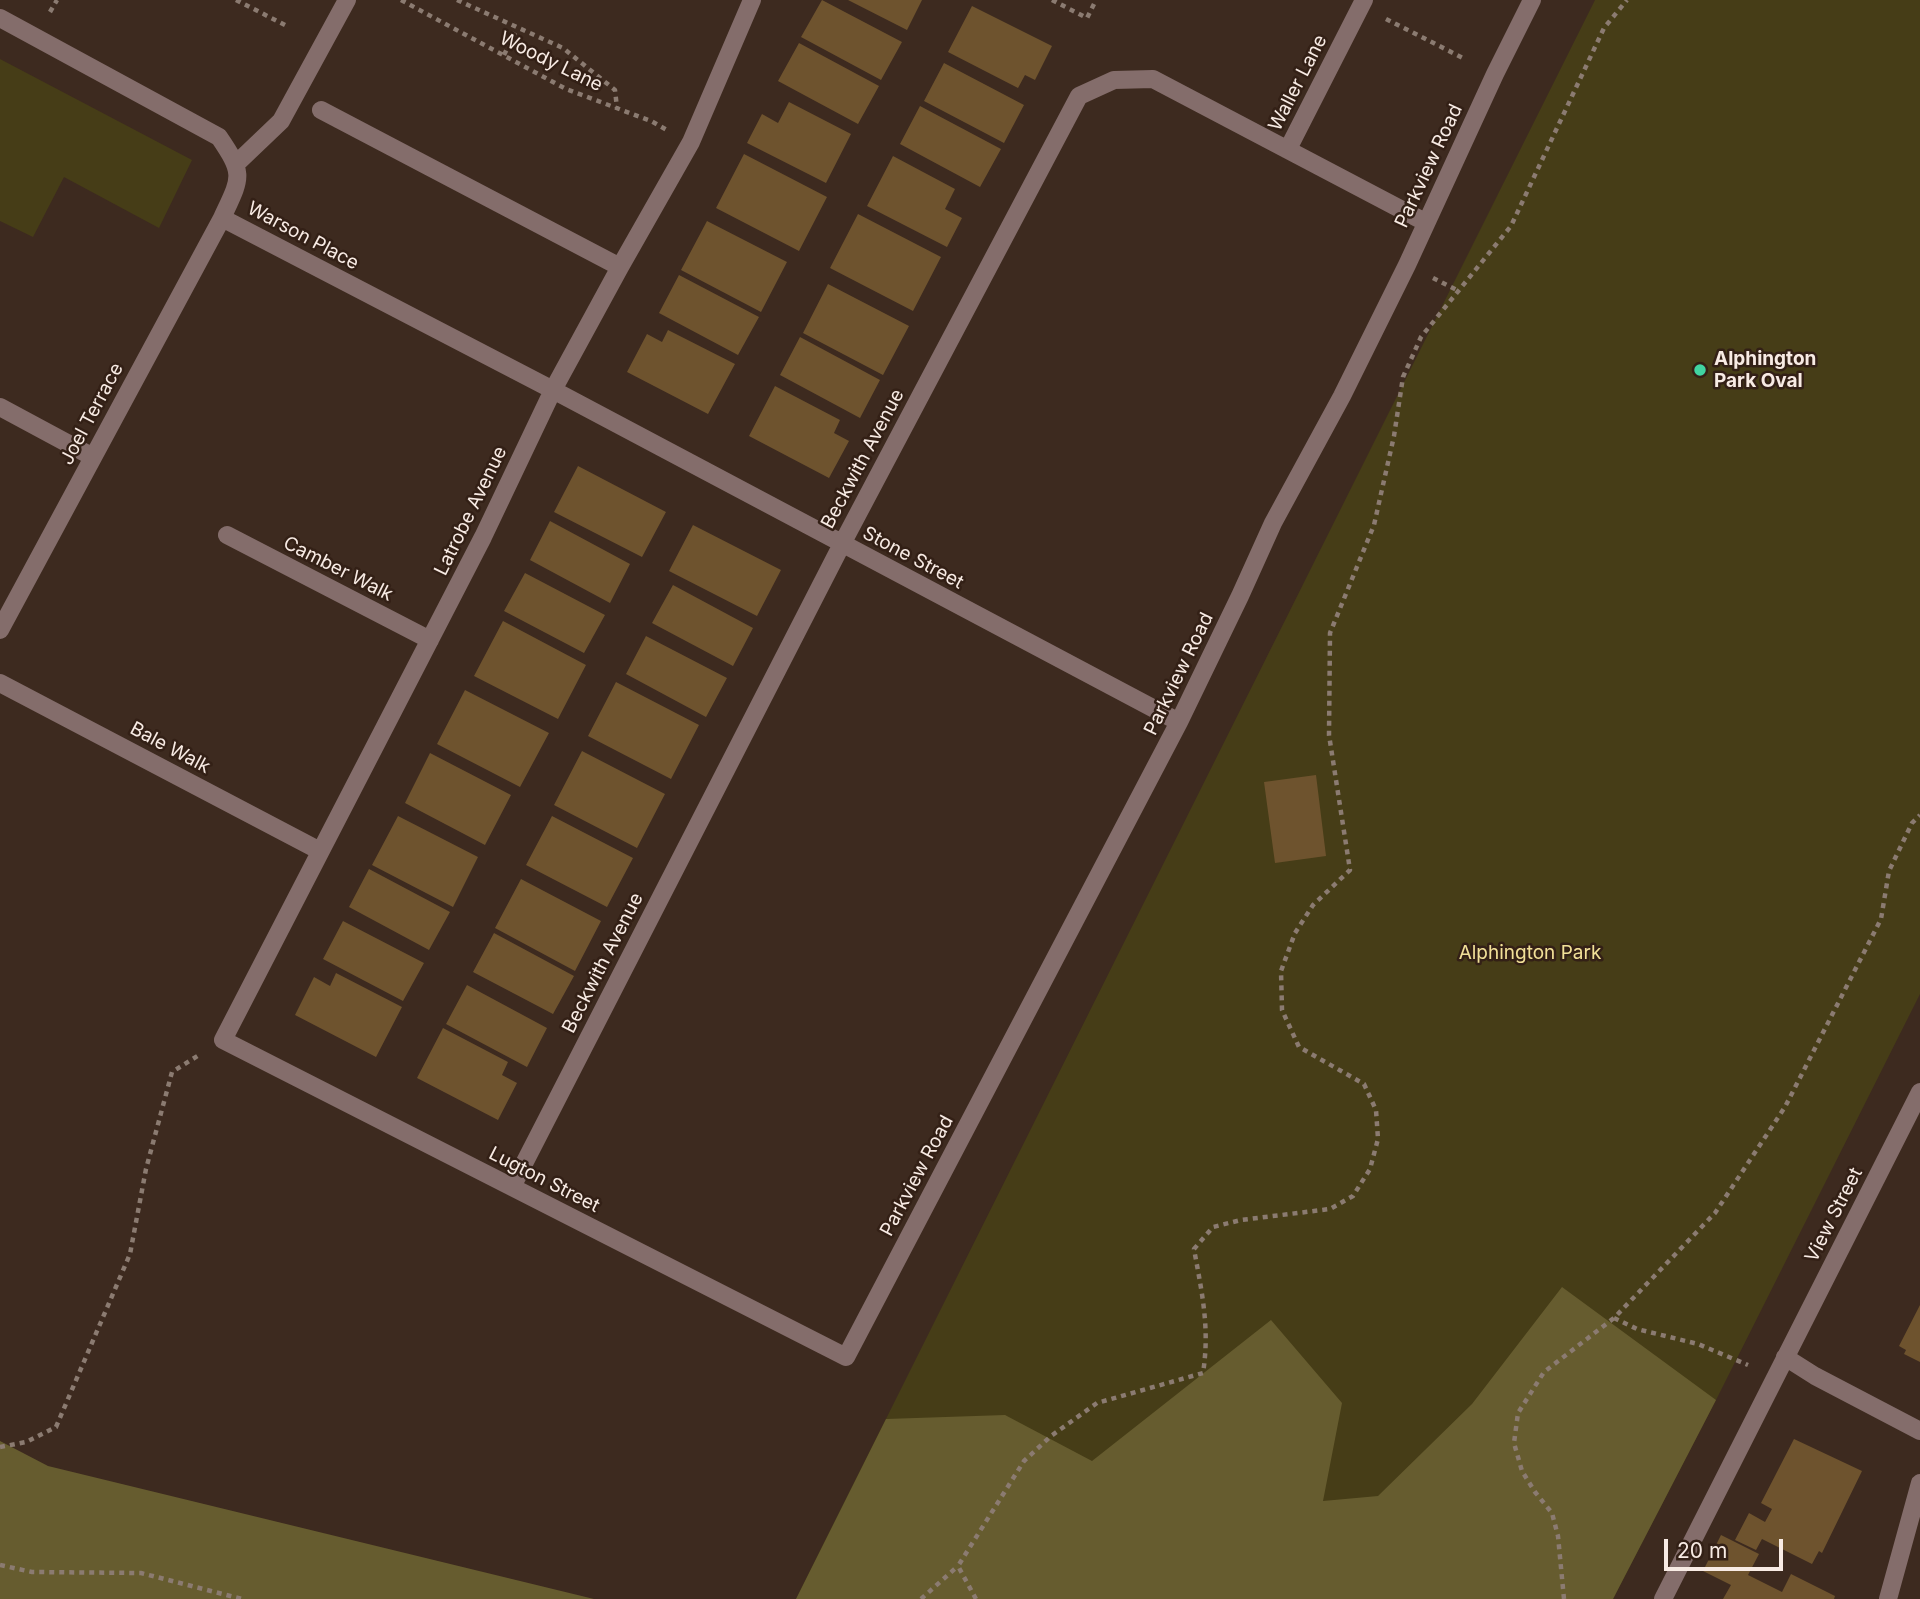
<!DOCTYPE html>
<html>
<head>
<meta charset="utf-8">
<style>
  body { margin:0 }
  #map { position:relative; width:1920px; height:1599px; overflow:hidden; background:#3d2a1f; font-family:Inter,sans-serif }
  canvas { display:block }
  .scale { position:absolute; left:1664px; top:1539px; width:119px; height:32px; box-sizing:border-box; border:4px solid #f8ebe4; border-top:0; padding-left:9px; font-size:21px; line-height:24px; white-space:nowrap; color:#f8ebe4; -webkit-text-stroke:5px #332016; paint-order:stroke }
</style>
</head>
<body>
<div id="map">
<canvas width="1920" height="1599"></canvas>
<div class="scale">20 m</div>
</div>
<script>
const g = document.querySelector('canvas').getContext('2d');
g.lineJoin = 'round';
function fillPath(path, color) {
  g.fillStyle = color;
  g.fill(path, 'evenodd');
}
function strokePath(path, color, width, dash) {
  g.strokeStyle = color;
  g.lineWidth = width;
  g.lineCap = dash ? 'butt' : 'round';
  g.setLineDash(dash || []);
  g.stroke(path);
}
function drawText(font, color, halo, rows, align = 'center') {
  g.font = font + ' Inter,sans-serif';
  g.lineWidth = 5;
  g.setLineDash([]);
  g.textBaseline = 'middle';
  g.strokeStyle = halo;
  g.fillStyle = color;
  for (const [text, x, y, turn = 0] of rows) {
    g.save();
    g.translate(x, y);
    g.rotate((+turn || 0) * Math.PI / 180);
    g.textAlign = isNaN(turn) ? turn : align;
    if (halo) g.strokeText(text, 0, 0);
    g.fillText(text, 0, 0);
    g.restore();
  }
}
fillPath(new Path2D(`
  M1595 0H1920V994L1716 1400 1613 1599H796Z
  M0 59 192 160 159 228 64 177 33 237 0 221Z`), '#463d17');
fillPath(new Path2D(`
  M1562 1287 1716 1400 1613 1599H796L886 1419 1005 1415 1092 1461 1271 1320 1342 1403 1323 1501 1378 1496 1472 1404Z
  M0 1441 48 1466 594 1599H0Z`), '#665c2f');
fillPath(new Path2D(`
  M822 0 902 42 881 80 801 37Z
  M848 0H922L907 30Z
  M972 6 1052 46 1035 80 1025 75 1018 88 948 52Z
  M799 43 879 86 858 124 778 81Z
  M944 63 1024 105 1004 143 924 101Z
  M789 102 851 134 826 183 747 143 762 114 778 123Z
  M920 106 1001 149 980 187 900 144Z
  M744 154 827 197 799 251 716 208Z
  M893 156 955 189 945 209 962 218 947 247 867 206Z
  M858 214 941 257 913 311 830 268Z
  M707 221 787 262 761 312 681 270Z
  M679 275 759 317 738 355 659 313Z
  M828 284 909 326 883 375 803 333Z
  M668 330 735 364 708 414 627 372 647 334 662 342Z
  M800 337 880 380 860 418 780 375Z
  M775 386 840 420 834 433 849 441 829 478 749 436Z
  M578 466 666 512 642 557 554 512Z
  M550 521 630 564 610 603 530 560Z
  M693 525 781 570 757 616 669 571Z
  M525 573 605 615 584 653 504 611Z
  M673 585 753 628 733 666 652 623Z
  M503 621 586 665 558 719 474 676Z
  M646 636 727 678 706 717 626 674Z
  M616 682 699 725 671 779 588 736Z
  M465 690 549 733 520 787 437 744Z
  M582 751 665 794 637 848 554 805Z
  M430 753 511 795 485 845 405 803Z
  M1316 775 1326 856 1275 863 1264 782Z
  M398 816 478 857 453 907 372 865Z
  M552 816 633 858 607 907 526 865Z
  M369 869 450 912 429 950 349 907Z
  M521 879 601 921 575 971 495 928Z
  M343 921 424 963 403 1001 323 959Z
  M494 933 574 976 553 1014 473 972Z
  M336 973 402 1007 376 1057 295 1015 314 977 330 986Z
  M467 985 547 1028 527 1067 446 1024Z
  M443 1028 508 1062 502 1075 517 1083 498 1120 417 1078Z
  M1920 1305V1362L1904 1354 1906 1350 1899 1346Z
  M1794 1439 1862 1471 1822 1553 1819 1551 1812 1564 1762 1539 1756 1550 1735 1540 1749 1513 1765 1522 1772 1509 1761 1503Z
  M1721 1535 1759 1554 1748 1575 1782 1592 1791 1574 1835 1596 1834 1599H1723L1731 1585 1703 1571Z`), '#6e532e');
strokePath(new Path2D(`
  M236 0 289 27
  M401 0 566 89 651 121 667 130
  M457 0 563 48 615 90 617 108
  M1052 0 1087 18 1096 0
  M50 12 57 0
  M1386 19 1463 58
  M504 55 517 28
  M1433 278 1459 291
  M1614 1318 1637 1329 1698 1344 1748 1365
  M0 1447 26 1442 56 1427 130 1254 146 1169 172 1072 199 1055
  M0 1565 32 1572 141 1573 242 1599
  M921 1599 958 1566
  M976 1599 958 1566 1024 1461 1051 1436 1097 1403 1203 1373C1210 1328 1202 1293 1194 1249L1213 1227 1241 1220 1330 1209 1353 1196 1370 1169 1378 1139 1376 1110 1364 1084 1299 1047 1282 1010 1281 971 1295 933 1313 905 1350 870 1329 735 1330 633 1374 525 1394 436 1403 377 1421 337 1511 226 1604 28 1627 0
  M1564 1599 1558 1536 1552 1513 1535 1492 1522 1471 1514 1443 1518 1413 1544 1372 1614 1318 1715 1213 1785 1107 1881 919 1889 871 1912 823 1920 815`), '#8b7b71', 4.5, [5, 5]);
strokePath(new Path2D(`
  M752 0 691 142 620 267 553 390 483 537 223 1040 846 1357 1179 722 1240 596 1273 523 1342 396 1407 265 1495 74 1532 0
  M0 18 219 137C245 175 241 177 222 218L553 390 1179 722
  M321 110 620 267
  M1288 149 1364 0
  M237 163 281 121 347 0
  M0 407 93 457
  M227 535 430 640
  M0 630 222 218
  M0 683 320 851
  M512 1187 842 544 1079 96 1114 80 1153 79 1425 222
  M1785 1357 1815 1376 1920 1431
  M1663 1599 1920 1092
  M1888 1599 1920 1483`), '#846d6b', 18);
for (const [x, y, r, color] of [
  [1700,370,7,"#41d4a1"]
]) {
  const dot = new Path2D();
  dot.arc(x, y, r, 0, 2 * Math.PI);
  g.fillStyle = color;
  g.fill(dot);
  strokePath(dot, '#332016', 2.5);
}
drawText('19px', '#f8ebe4', '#332016', [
  ["Woody Lane",551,62,26],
  ["Waller Lane",1298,83,-63],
  ["Parkview Road",1429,166,-65],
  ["Warson Place",303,236,28],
  ["Joel Terrace",92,414,-62],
  ["Beckwith Avenue",863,459,-62],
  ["Latrobe Avenue",471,511,-64],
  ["Stone Street",913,558,28],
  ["Camber Walk",338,569,27],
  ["Parkview Road",1179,674,-64],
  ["Bale Walk",170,748,28],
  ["Beckwith Avenue",603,963,-63],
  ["Parkview Road",917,1176,-62],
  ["Lugton Street",544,1180,27],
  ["View Street",1834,1215,-63]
]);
drawText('bold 19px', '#f8ebe4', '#332016', [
  ["Alphington",1714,359],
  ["Park Oval",1714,381]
], 'left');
drawText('19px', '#f2e098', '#332016', [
  ["Alphington Park",1530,953]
]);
</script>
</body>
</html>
